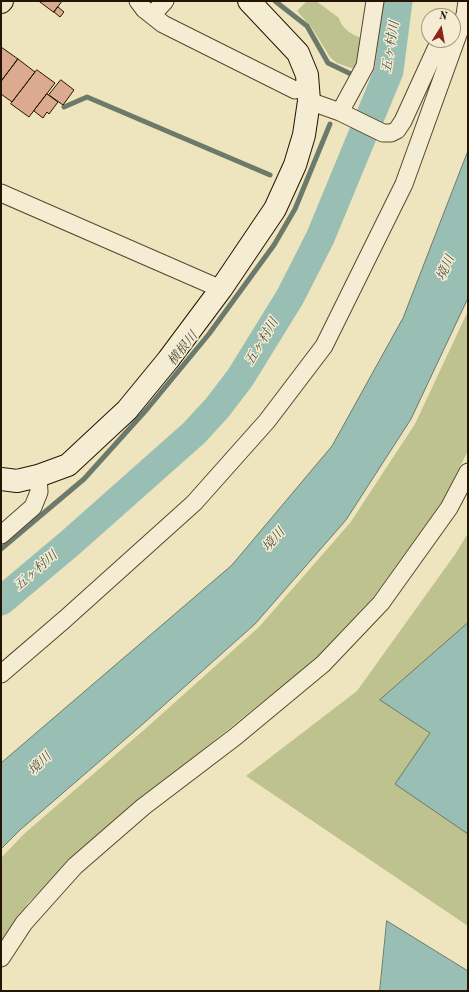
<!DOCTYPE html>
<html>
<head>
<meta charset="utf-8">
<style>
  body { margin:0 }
  #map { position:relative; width:469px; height:992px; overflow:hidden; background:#eee4bd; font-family:"Old Standard TT",serif }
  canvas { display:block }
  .frame { position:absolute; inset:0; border:2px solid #251400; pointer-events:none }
  .north { position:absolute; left:421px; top:8px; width:40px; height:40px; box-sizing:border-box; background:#f4edd4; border:1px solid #a1967f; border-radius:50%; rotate:11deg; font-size:11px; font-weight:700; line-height:16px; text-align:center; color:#251400 }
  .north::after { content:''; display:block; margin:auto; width:14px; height:18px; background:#8f2418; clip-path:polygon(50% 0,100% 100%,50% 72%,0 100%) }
</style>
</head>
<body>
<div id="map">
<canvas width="469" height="992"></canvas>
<div class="frame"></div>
<div class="north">N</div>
</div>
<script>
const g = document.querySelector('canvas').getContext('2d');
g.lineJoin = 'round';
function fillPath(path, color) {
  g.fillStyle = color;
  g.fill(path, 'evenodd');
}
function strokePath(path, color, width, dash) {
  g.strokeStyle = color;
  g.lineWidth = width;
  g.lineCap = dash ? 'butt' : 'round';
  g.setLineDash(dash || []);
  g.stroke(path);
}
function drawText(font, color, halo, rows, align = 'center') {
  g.font = font + ' "Old Standard TT","Noto Serif JP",serif';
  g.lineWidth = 3;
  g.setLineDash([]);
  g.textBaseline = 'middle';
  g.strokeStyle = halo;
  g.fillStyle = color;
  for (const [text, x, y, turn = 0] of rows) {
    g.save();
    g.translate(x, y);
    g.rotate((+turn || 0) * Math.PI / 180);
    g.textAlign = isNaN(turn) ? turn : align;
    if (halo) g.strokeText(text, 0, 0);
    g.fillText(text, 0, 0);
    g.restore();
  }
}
fillPath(new Path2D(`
  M307 1H316L339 18C341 28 354 37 364 38L357 70 337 63 330 57 312 28 297 11Z
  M468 311V451L441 503 374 596 313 661 97 835 28 903 1 948V858L24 834 144 730 259 627 350 523 415 424Z
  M468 533V926L246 776 357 691 456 553Z`), '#bdc28e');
const water = new Path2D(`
  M468 151V298L411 419 346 520 255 624 144 723 20 830 1 849V763L232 565 332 446 403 318Z
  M468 623V834L395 784 430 733 380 700Z
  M387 921 468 971V991H380Z`);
fillPath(water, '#99beb3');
strokePath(water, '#6b7a6b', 1);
strokePath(new Path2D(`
  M275 1 307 26 328 63 353 75
  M64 107 87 97 270 175
  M1 549 84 479 148 408 209 334 274 245 295 209 330 124`), '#6b7a6b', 5);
strokePath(new Path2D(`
  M1 601 70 543 194 433 217 408 240 378 290 297 320 238 389 71 398 1`), '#99beb3', 29);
const building = new Path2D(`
  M39 1H62L54 12Z
  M58 7 64 12 60 17 54 12Z
  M1 47 18 59 1 81Z
  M18 59 35 72 12 102 1 94V82Z
  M37 70 55 83 29 117 11 104Z
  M61 80 74 90 63 105 49 95Z
  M47 94 58 102 49 114 47 112 43 118 34 111Z`);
fillPath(building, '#dbaa8f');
strokePath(building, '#251400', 1);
const street = new Path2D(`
  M138 1 144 9 163 24 295 90 308 86
  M152 15 165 1
  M309 101 340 112 383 133H391L397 130 403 121 440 40
  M340 112 365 66 375 1
  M1 193 221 289
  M1 535 33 507 39 492 38 476
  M1 674 65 619 194 503 267 421 324 346 404 184 465 15 467 1
  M1 958 24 923 75 866 143 807 235 737 323 664 381 603 449 508 468 472`);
const secondary = new Path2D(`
  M1 479 17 481 38 476 68 465 127 410 168 360 221 289 275 209 295 165 304 135 309 101 307 75 298 53 249 1`);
const primary = new Path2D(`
  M1 2 2 1`);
strokePath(street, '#57482f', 19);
strokePath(secondary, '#251400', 24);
strokePath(primary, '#251400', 24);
strokePath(street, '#f4edd4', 17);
strokePath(secondary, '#f4edd4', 22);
strokePath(primary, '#eee4bd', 22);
drawText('italic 13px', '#4e503f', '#f4edd4', [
  ["五ヶ村川",391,47,-81],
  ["境川",446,268,-66],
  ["五ヶ村川",262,342,-59],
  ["横根川",183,349,-51],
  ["境川",274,540,-48],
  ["五ヶ村川",36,571,-41],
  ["境川",40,764,-45]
]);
</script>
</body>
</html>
